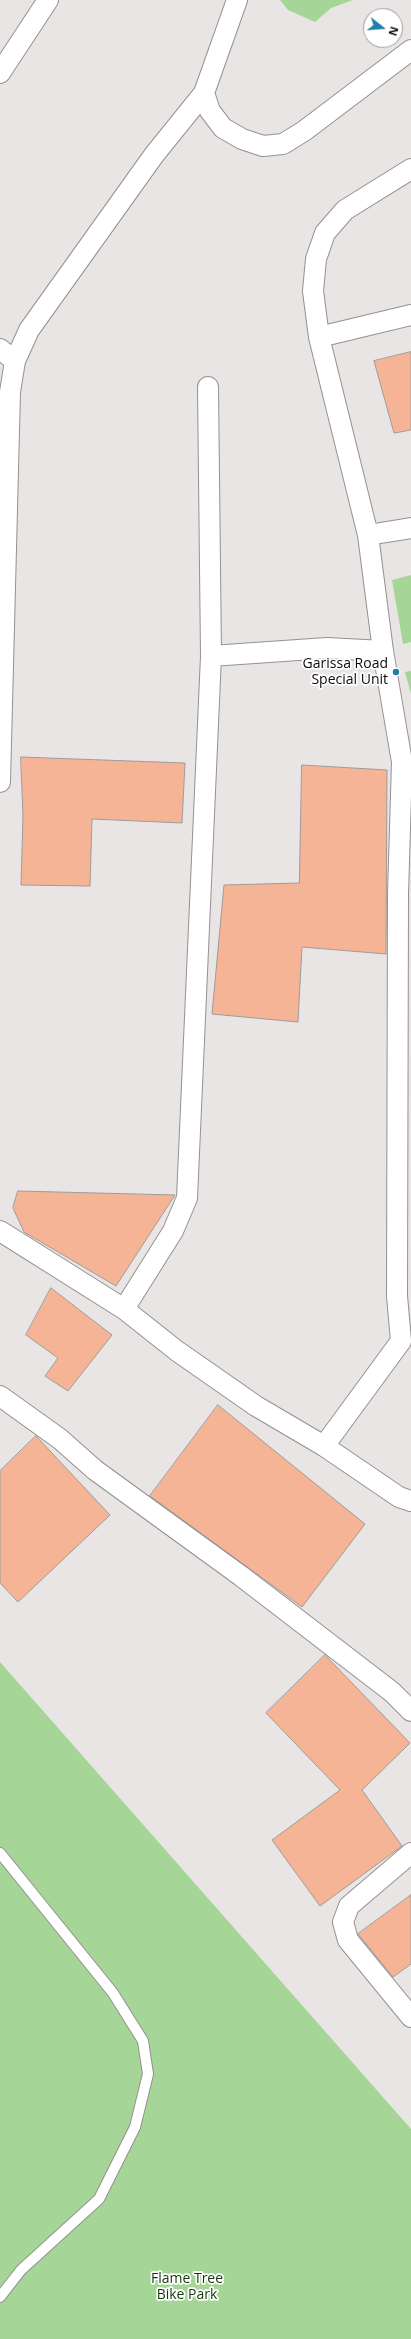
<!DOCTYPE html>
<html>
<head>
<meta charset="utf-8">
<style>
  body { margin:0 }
  #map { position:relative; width:411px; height:2339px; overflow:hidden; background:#e9e5e4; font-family:"Open Sans",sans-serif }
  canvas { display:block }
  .north { position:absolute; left:363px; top:8px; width:40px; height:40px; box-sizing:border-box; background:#fff; border:1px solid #9e9d9d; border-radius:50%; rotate:107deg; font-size:11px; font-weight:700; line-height:16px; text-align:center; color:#0c0b0b }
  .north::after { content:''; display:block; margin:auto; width:14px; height:18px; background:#1f7eaa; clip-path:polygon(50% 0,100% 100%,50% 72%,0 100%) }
</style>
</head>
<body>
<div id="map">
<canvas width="411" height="2339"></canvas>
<div class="north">N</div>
</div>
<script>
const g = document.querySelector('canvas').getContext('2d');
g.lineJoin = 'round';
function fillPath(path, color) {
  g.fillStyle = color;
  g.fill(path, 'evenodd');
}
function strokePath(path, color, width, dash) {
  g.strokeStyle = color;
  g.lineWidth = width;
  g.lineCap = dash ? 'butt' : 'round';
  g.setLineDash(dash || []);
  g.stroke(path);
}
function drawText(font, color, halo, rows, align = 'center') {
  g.font = font + ' "Open Sans",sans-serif';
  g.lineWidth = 3.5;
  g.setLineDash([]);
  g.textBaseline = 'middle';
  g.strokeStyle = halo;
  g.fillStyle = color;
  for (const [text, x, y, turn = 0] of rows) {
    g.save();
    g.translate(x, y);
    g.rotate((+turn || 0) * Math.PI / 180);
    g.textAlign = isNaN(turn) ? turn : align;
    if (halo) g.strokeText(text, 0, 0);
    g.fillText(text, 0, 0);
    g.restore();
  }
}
fillPath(new Path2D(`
  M280 0H353L331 8 315 22 288 10Z
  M411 575V642L403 644 392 580Z
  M411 671V694L405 672Z
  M0 1662 411 2129V2339H0Z`), '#a5d697');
const building = new Path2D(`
  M411 352V430L394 433 374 361Z
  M21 757 185 763 182 823 92 819 90 886 21 885 23 816Z
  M302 765 387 770 386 954 302 947 298 1022 212 1014 224 885 299 883Z
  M18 1191 175 1195 116 1286 24 1232 13 1208Z
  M51 1288 112 1335 68 1391 45 1376 58 1358 26 1335Z
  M218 1405 365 1524 302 1607 150 1496Z
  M36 1436 110 1515 18 1602 0 1583V1471Z
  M325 1655 410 1743 362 1790 402 1846 320 1906 272 1840 340 1790 266 1713Z
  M411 1895V1964L393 1977 358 1934Z`);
fillPath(building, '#f6b497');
strokePath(building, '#9e9b99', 1);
const service = new Path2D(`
  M0 1853 113 1993 143 2041 148 2074 135 2127 99 2199 21 2270 0 2297`);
const minor = new Path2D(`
  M237 0 204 93 210 111 223 128 242 139 263 146 283 144 304 131 411 50
  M0 73 48 0
  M319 337 411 315
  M0 349 15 361
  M208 387 211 656
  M368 535 411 528
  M0 782 10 392 15 361 29 330 154 155 204 93
  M0 1231 124 1309 177 1351 256 1406 324 1446 399 1497 411 1501
  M124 1309 173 1231 187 1198 211 656 327 648 383 651
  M0 1396 60 1439 95 1470 241 1576 392 1692 411 1711
  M324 1446 401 1341 397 1296 398 894 402 762 383 651 368 535 319 337 313 291 316 259 325 233 345 210 411 169
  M411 1853 349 1906 343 1922 348 1940 411 2017`);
strokePath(service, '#94918f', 12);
strokePath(minor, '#94918f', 22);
strokePath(service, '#fff', 10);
strokePath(minor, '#fff', 20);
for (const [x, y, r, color] of [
  [396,672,4,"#1f7eaa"]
]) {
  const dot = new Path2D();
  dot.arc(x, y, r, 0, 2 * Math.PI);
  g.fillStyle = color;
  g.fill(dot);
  strokePath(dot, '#fff', 1.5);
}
drawText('14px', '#0c0b0b', '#fff', [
  ["Garissa Road",388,664],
  ["Special Unit",388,680]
], 'right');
drawText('14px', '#143708', '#fff', [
  ["Flame Tree",187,2279],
  ["Bike Park",187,2295]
]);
</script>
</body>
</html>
